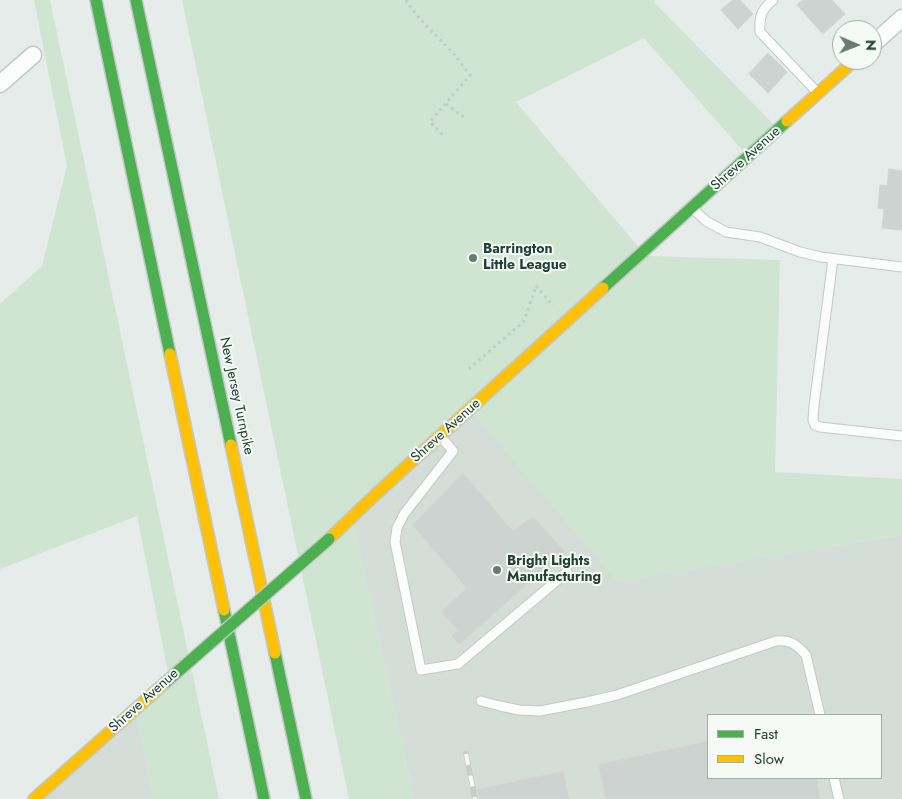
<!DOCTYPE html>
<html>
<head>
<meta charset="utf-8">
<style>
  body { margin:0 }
  #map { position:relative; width:902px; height:799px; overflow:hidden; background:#e6ece9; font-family:Jost,sans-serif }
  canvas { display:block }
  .legend { position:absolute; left:707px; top:714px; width:175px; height:65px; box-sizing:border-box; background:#f5faf7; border:1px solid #a1b0a9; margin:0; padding:6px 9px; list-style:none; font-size:15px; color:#224133 }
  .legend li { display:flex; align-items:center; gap:10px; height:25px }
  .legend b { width:25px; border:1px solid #a1b0a9 }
  .north { position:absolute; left:832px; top:20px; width:50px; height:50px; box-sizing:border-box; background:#f5faf7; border:1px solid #a1b0a9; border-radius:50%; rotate:91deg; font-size:14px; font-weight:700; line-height:20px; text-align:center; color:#224133 }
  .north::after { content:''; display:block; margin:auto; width:18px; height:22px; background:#677d73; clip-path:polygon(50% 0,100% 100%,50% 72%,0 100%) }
</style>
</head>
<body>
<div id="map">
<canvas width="902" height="799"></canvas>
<ul class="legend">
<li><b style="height:6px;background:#4caf50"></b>Fast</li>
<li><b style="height:6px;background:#ffc107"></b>Slow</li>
</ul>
<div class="north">N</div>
</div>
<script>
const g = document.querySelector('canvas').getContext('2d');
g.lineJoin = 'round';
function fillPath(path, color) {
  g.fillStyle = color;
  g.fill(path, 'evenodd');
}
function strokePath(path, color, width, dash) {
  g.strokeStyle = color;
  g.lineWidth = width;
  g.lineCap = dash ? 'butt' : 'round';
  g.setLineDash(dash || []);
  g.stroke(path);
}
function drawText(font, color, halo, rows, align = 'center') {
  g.font = font + ' Jost,sans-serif';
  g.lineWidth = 4;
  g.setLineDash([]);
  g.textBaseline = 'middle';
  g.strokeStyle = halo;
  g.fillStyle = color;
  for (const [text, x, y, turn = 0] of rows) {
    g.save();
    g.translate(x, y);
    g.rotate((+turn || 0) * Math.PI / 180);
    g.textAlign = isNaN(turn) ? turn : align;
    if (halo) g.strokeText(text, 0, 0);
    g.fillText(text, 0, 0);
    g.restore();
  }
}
fillPath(new Path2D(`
  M469 410 772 556 902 535V799H414L351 514ZM708 715H881V778H708Z
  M136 712 154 799H37Z`), '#d4ddd8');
fillPath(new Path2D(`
  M34 0H50L219 799H154L136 712 169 677 137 516 0 569V304L42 266 67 166Z
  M182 0H655L654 2 779 130 748 157 644 38 516 102 646 256 780 260 775 472 902 479V535L617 582 469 410 351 514 414 799H349Z`), '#cfe5d2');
const building = new Path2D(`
  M733 0H740L753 14 738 29 721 10Z
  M803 0H832L845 14 823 34 797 5Z
  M768 53 787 72 768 93 749 74Z
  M889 169 902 171V230L882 228 884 209 878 208 880 185 887 186Z
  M463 474 513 531 533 517 564 551 459 644 451 636 458 630 442 612 467 588 413 525Z
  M708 742V778H816L820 799H606L599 765Z
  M563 772 569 799H480L478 790Z`);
fillPath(building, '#cdd3d0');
strokePath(building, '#cfd5d1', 1);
const lane = new Path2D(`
  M773 0C761 10 759 17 760 32L817 92
  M692 208 706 221 726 232 760 237 800 252 821 257 902 267
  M833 259 814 406 813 420 815 425 820 427 902 436
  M440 436 453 451 404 514 397 528 395 542 421 670 458 664 567 572
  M481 701 500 706 519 710 540 711 587 702 617 695 776 641C791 640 796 644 806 655L820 715
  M834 778 839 799`);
const street = new Path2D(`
  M872 45 902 18
  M0 84 33 55`);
const fast = new Path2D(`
  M96 0 170 354
  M136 0 231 445
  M603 288 787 121
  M224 610 264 799
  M275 653 306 799`);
const slow = new Path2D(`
  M787 121 855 60
  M170 354 224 610
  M231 445 275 653
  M329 539 375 495 603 288
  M34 799 166 682`);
strokePath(lane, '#c3c9c6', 11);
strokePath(street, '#c3c9c6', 19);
strokePath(fast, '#c2c9c6', 14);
strokePath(slow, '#c2c9c6', 14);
strokePath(new Path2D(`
  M406 0 419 18 454 54 470 75 430 122 444 136
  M446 104 465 118
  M536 286 553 306
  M469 369 524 321 536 286`), '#c2cbc6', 3, [2.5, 4]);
strokePath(lane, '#fbfcfc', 9);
strokePath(street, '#fbfcfc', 16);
strokePath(fast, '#4caf50', 11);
strokePath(slow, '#ffc107', 11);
const rail = new Path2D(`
  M466 754 475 799`);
strokePath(rail, '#c7cdca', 5.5);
strokePath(rail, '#f5faf7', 4, [11]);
const fastBridge = new Path2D(`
  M166 682 329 539`);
strokePath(fastBridge, '#c2c9c6', 14, []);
strokePath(fastBridge, '#4caf50', 11);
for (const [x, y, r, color] of [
  [473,258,5,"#677d73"],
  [497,570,5,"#677d73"]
]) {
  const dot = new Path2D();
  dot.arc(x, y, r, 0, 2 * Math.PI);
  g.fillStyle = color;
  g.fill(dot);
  strokePath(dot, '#f5faf7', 2);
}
drawText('14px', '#224133', '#f5faf7', [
  ["Shreve Avenue",746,159,-42],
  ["New Jersey Turnpike",236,396,78],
  ["Shreve Avenue",446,431,-42],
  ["Shreve Avenue",144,701,-42]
]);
drawText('bold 14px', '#224133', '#f5faf7', [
  ["Barrington",483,250],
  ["Little League",483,266],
  ["Bright Lights",507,562],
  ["Manufacturing",507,578]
], 'left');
</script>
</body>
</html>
